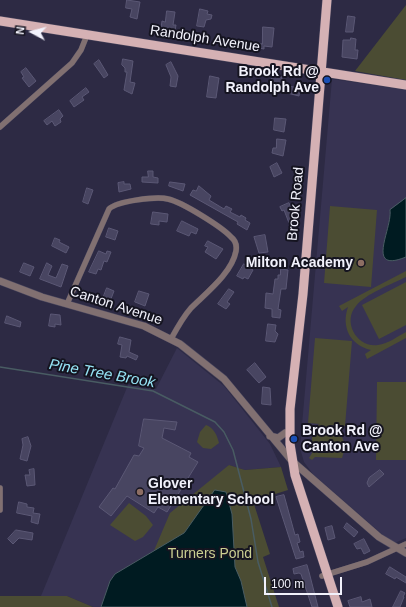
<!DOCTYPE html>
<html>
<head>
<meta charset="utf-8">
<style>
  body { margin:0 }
  #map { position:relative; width:406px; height:607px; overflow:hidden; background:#2d2a44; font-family:Arial,sans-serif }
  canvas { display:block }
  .north { position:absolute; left:12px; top:12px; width:40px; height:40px; -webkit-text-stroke:3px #151420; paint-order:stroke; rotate:277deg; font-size:11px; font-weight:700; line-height:16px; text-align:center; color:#f2f2fc }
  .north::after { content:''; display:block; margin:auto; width:14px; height:18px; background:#f2f2fc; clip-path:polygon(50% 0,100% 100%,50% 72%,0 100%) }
  .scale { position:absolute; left:264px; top:577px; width:78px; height:18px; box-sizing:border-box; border:2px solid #f2f2fc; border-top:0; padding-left:5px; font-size:12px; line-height:14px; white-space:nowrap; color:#f2f2fc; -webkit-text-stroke:3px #151420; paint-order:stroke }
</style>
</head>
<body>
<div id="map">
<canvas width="406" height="607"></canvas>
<div class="north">N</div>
<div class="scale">100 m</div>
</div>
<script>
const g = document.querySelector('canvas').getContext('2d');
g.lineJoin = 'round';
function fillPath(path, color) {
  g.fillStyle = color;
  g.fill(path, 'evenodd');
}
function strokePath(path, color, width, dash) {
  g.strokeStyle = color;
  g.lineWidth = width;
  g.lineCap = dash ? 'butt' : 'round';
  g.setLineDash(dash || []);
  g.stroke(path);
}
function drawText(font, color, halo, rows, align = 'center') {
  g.font = font + ' Arial,sans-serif';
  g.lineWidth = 4;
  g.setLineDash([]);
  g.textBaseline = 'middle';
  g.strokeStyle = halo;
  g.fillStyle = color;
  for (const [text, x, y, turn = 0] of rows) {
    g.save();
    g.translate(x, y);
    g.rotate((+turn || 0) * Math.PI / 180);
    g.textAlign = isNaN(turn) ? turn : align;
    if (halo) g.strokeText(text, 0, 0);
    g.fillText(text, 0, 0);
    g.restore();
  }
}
fillPath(new Path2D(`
  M332 79 406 90V538L397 542H393L383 535 313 474 304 462 300 448Z
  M177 348 224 386 270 444 281 467 245 470 229 465 130 607H93L67 596H41L128 385 156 389Z`), '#373352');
fillPath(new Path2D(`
  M406 5V80L355 71Z
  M330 206 377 210 371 287 324 283Z
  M406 271V277C392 284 365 294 356 306 342 322 357 348 378 345 388 344 398 336 406 332V338L367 359 365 354 371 350C350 345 341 327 348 307L342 311 339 306Z
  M406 282V325L379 339 362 305Z
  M315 338 352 341 345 426 329 425C342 431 348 443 342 458L315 457 312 460 309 458 312 453V427L320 424 308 423Z
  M377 382H406V460H376Z
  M206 425C214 428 217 435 219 443L211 449 203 448 197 442 200 432Z
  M229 465 245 470 281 467 288 490 253 501 270 554 263 557 279 607H130L170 513Z
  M129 503 146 516 153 525 143 537 135 541 110 525Z
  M0 596H67L93 607H0Z`), '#4b4c33');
const water = new Path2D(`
  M406 198V257C364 274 393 228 390 210Z
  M215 490 226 492 232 514 235 567 241 581 247 607H101L110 581 115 574 184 533Z`);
fillPath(water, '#001b21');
strokePath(water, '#495c63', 1);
strokePath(new Path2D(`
  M0 367 153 391 215 422 224 432 233 450 251 519 258 562 272 607`), '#495c63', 1.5);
const building = new Path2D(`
  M127 0 140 2 137 19 130 17 132 9 126 8Z
  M200 9 208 11 207 14 212 15 211 19 206 20 204 27 197 26Z
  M167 11 175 12 173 25H176L175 31 161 28 162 21 165 22Z
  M348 16 355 17 353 32H346Z
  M263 27 274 28 272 47 264 46V49L259 48V43L262 44Z
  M351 38 356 39 355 50H358L357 59 342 57 343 40H350Z
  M123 59 133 61 130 82 135 83 132 94 124 90 127 72H125V68L122 65Z
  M99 60 108 75 104 78 94 64Z
  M171 62 178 76 176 87 170 86 171 77 166 65Z
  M26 68 36 81 29 87 22 78 24 77 21 72Z
  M272 75 282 77 281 85 300 88 299 96 271 89Z
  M210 76 219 78 216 98 207 97Z
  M86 88 89 92 82 97 84 100 74 107 70 101Z
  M59 110 63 116 60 119 61 122 55 126 52 121 47 125 44 121Z
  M275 118 286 119 284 132 274 130Z
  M277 139 286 140 283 156 272 153 273 148H276Z
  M277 163 282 173 274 177 270 167Z
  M148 171H153V177L158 178V183L142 182V177H148Z
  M124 182V184H130L131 189 119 192 118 183Z
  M170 182 185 184 183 191 169 186Z
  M199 186 211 196 209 200 224 209 226 206 232 209 230 212 240 217 241 215 246 218 245 220 250 223 247 230 237 224 238 222 190 195 193 190 196 191Z
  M87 188 93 190 88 204 83 202Z
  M289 203 293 212 290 213 294 221 289 223 284 210 282 211 280 207Z
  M153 212 168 214 167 222 159 221V225L151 224Z
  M182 221 198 229 196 234 191 232 189 236 177 231Z
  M109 228 118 231 115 240 106 237Z
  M265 235 268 252 259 253 254 237Z
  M55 238 60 240 59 242 69 247 66 253 52 246Z
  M208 241 223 249 216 259 205 252 208 247 205 246Z
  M99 251 106 254 107 251 111 252 107 262 104 261 101 270 98 269 96 274 89 272Z
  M24 263 34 267 30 276 20 272Z
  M47 263 52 266 48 275 56 278 62 264 68 266 61 287 40 279Z
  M244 264 253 270 248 279 244 277 243 279 237 276Z
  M281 269 288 270 286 289H281L278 309 281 310 280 318 272 317V309L265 308 266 293 273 294 275 279H278V275H280Z
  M107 288 114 291 109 304 102 301Z
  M229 289 234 292 227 302 230 304 226 309 218 304Z
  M139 291 149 294 145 306 135 302Z
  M51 314 60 315 61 325 55 324V327L49 326Z
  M7 316 21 322 20 327 5 323Z
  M268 324 276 325 275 331 278 334 275 342 266 341Z
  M120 337 131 340 129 352 138 356 136 360 127 356 126 358 120 357 122 345 118 344Z
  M255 363 266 377 259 383 247 370Z
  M263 387 270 388 271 405 262 404Z
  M144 419 177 422 175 430 164 428 162 438 191 453 189 457 198 462 167 512 158 507 154 513 127 496 111 516 99 507 113 488 115 489 134 455 139 456 144 448 139 446Z
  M28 437 31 446 27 461 20 459 23 445 22 439Z
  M34 469 35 485 27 486 25 475H30L29 470Z
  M380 470 384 474 369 487 367 483 369 478Z
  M284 495 295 535 298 534 300 542 297 543 300 552 303 551 304 557 296 559 276 497Z
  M19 502 27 504V507L34 508 33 513 40 514 38 524 31 522 32 516 17 513Z
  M347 523 358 532 354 537 344 528Z
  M332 526 335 538 328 540 325 528Z
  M16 530 33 533 32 540 19 538 13 544 8 539Z
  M364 539 370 551 364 554 361 548 357 549 354 544Z
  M307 565 309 572 318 607H312L301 574 299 573 294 574 293 569Z
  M390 567 406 577V583L396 577 395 579 386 574Z
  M401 591 405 593 403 597H404L400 607H393Z
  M361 597 362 602 370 599 372 607H350L348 601Z`);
fillPath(building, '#484561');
strokePath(building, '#5b5875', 1);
const minor = new Path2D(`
  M0 127 72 63 81 50 87 35
  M67 304 109 209C117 201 157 196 168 199 182 202 222 227 231 237 235 240 237 245 236 251 232 273 206 293 191 308 183 317 177 328 171 339
  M0 488V510
  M322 576 367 562 406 544`);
const tertiary = new Path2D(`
  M0 281 42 297 144 326 180 344 224 379 292 461 379 537 406 553
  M270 436 278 438 285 433`);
const primary = new Path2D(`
  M327 0 303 294 290 409V444L295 475 338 607
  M0 21 406 85`);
strokePath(minor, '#49465e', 6);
strokePath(tertiary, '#49465e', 8);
strokePath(primary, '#49465e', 10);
strokePath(minor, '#817071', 5.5);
strokePath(tertiary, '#817071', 7);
strokePath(primary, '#d5b1b4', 9);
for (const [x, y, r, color] of [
  [327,80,4,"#1a4fb4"],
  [361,263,4,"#8d6e63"],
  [294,439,4,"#1a4fb4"],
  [140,492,4,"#8d6e63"]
]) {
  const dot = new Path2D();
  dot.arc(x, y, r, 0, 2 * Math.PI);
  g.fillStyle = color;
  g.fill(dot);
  strokePath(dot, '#151420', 1.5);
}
drawText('14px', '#f2f2fc', '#151420', [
  ["Randolph Avenue",205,39,9],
  ["Brook Road",296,204,-85],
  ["Canton Avenue",116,306,18]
]);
drawText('bold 14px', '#f2f2fc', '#151420', [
  ["Brook Rd @",319,72],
  ["Randolph Ave",319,88],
  ["Milton Academy",353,263],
  ["Brook Rd @",302,431,"left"],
  ["Canton Ave",302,447,"left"],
  ["Glover",148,484,"left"],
  ["Elementary School",148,500,"left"]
], 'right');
drawText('14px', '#cbcf92', '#151420', [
  ["Turners Pond",210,554]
]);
drawText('italic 15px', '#96e4f5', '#151420', [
  ["Pine Tree Brook",102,374,10]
]);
</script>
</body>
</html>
